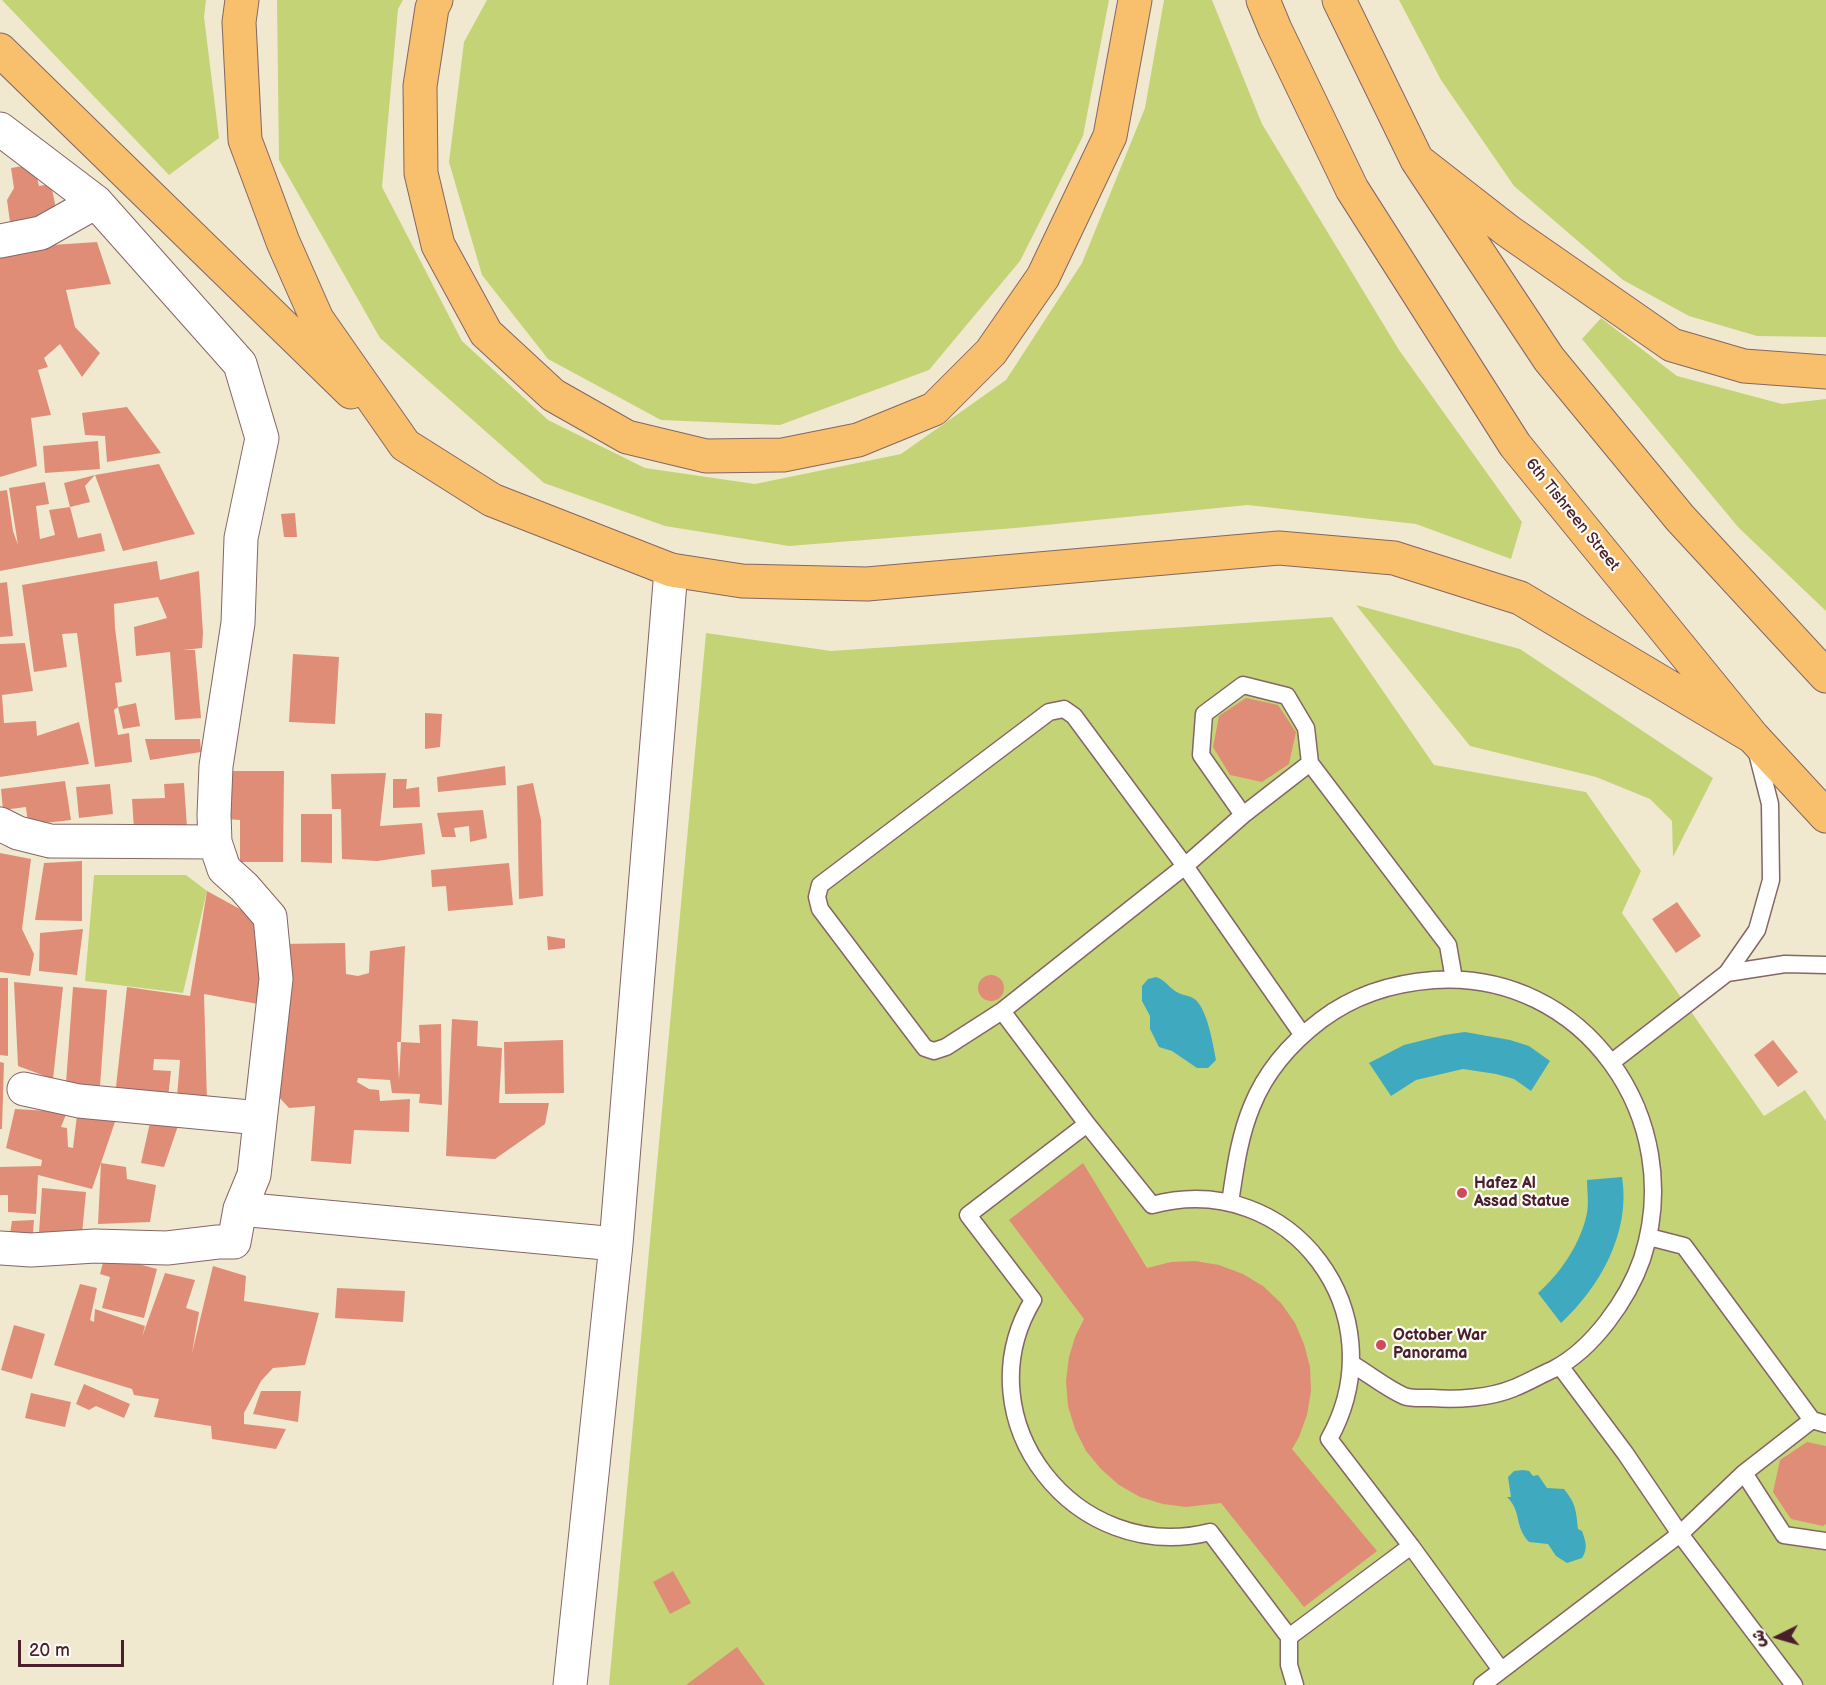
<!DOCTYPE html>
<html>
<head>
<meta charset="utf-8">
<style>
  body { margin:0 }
  #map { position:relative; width:1826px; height:1685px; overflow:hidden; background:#f0e9d0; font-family:"Balsamiq Sans","Playpen Sans Arabic",sans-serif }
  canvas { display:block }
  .north { position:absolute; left:1748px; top:1607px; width:60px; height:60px; -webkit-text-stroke:4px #fdfcf7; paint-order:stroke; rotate:265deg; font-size:16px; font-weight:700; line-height:24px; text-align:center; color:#4a1f2b }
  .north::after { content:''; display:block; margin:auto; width:21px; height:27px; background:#4a1f2b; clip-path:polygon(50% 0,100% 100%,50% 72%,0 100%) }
  .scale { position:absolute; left:18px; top:1640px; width:106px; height:27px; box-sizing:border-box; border:3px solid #4a1f2b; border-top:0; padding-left:8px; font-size:18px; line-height:21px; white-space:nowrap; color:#4a1f2b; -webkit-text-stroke:4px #fdfcf7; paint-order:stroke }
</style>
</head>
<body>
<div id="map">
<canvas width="1826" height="1685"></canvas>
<div class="north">ش</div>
<div class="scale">20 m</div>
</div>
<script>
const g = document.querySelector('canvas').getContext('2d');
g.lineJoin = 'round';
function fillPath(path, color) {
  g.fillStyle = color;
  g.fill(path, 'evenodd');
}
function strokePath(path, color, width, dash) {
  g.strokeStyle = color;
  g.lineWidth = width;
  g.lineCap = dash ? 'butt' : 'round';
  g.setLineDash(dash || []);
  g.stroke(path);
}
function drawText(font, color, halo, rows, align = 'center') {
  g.font = font + ' "Balsamiq Sans",sans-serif';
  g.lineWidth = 4.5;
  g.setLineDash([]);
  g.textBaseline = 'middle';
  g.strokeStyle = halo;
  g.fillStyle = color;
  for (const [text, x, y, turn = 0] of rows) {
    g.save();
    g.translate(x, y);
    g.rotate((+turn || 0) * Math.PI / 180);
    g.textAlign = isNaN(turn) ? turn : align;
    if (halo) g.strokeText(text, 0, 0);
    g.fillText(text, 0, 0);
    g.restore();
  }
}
fillPath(new Path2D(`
  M2 0H206L204 17 219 138 169 175Z
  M277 0H403L398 9 382 187 462 341 548 420 645 468 755 484 901 454 1006 380 1082 263 1145 108 1164 0H1212L1262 124 1399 350 1522 522 1511 559 1416 524 1248 505 1015 528 789 546 665 526 544 483 380 338 279 160Z
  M487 0H1109L1083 136 1020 261 929 370 780 425 661 420 548 359 482 275 449 162 464 42Z
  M1399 0H1826V337L1757 336 1689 316 1623 280 1514 186 1441 80Z
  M1601 318 1677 376 1782 404 1826 399V611L1738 527 1582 339Z
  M1356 605 1520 649 1713 778 1673 857 1672 821 1650 799 1596 777 1470 746Z
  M1332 617 1434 765 1586 792 1641 871 1622 913 1764 1116 1805 1090 1826 1121V1685H609L706 633 831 651Z
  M94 875H186L207 891 183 993 85 981Z`), '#c4d376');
fillPath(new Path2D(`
  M1156 977C1165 980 1168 986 1175 991 1180 995 1188 995 1193 998 1207 1006 1213 1044 1216 1060L1208 1068H1197L1172 1051 1159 1047 1150 1029V1016L1142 1001V986L1148 979Z
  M1465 1032 1510 1040 1529 1046 1550 1061 1531 1091 1514 1079 1496 1074 1463 1069 1416 1080 1391 1096 1369 1063 1404 1045 1444 1035Z
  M1622 1177C1631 1232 1600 1287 1561 1323L1538 1293C1561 1273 1581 1243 1587 1213 1589 1202 1587 1190 1587 1180Z
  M1523 1470 1529 1471 1533 1476 1538 1475 1547 1488 1564 1489C1576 1504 1576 1510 1578 1529L1582 1531C1586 1542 1588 1549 1582 1558L1567 1563 1556 1556 1548 1544 1529 1542C1514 1526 1522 1512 1507 1497H1511L1508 1477 1514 1471Z`), '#3faabf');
fillPath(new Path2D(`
  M34 164 39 186 51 184 57 214 10 222 7 200 14 188 11 168Z
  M97 242 111 284 66 290 75 327 100 353 82 377 60 344 44 358 48 367 38 370 51 415 31 418 37 466 0 477V250L22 247Z
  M127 407 161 453 107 462 105 436 85 435 82 413Z
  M98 441 100 469 45 473 43 446Z
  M159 464 195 534 123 551 95 475Z
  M95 475 85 486 90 502 70 507 64 483Z
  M45 482 49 504 36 506 40 539 55 535 49 510 70 507 78 538 101 533 105 551 0 571V491L7 490 13 531 18 545 9 488Z
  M295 513 297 537H284L281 514Z
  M157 561 160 580 199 571 203 633 202 648 183 650H195L201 718 175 720 170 652 136 656 134 627 167 618 158 597 114 604 115 628 122 682 115 683 118 707 114 710 118 735 129 733 132 762 95 767 77 633 62 634 67 667 34 672 22 585Z
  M7 582 13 636 0 637V583Z
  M25 643 33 691 2 695 4 723 36 721 37 736 79 722 89 764 0 777V644Z
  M293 654 339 657 335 724 289 722Z
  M1246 698 1278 705 1296 732 1289 764 1262 782 1230 775 1213 747 1219 716Z
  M136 703 140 726 123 729 118 707Z
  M425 713 442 714 440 747 425 749Z
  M145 739H200L201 752 150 760Z
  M505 766 506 785 438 792 437 777Z
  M226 771H284L283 862H240V820L226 819Z
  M386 773 380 826 422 823 425 854 377 861 342 859 341 809H332L331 774Z
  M393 779H407L406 789 419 787 420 807 393 808Z
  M65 781 71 820 28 825 26 807 3 810 1 789Z
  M184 783 187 827 134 830 132 799 165 798 164 784Z
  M533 783 541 820 543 896 519 899 517 786Z
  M110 784 113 814 79 818 76 787Z
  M483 810 487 838 470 842 469 826 454 828 456 837H442L437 813Z
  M301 814H332V863L301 862Z
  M0 853 31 859 22 929 34 954 30 976 0 972Z
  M82 861V921L35 920 44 863Z
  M509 863 513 905 448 911 446 886 432 887 431 870Z
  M207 891 260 920 258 1004 204 994 207 1101 177 1097 180 1060 154 1059 153 1070 171 1071 168 1098 115 1096 127 987 190 996Z
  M1677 902 1701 936 1676 953 1652 919Z
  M83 929 77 975 39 971 40 933Z
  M547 936 565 939V948L548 950Z
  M345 943 346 974 358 976 369 973 370 951 405 946 401 1042H397L399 1080 401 1042 420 1043 419 1025 441 1024 442 1105 419 1103 420 1094 392 1093 390 1080 358 1078 357 1082 369 1089 379 1090 380 1101 410 1099 409 1132 354 1130 351 1164 311 1161 315 1106 289 1108 275 1093 281 944Z
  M978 988a13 13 0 1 1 26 0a13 13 0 1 1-26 0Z
  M0 978H8V1056L0 1055Z
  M14 982 63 987 53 1079 18 1066Z
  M73 987 107 990 100 1086 66 1083Z
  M452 1019 478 1021 477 1046 502 1048 499 1103H549L545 1124 495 1159 446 1156Z
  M563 1040 564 1093 505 1094 504 1042Z
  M1773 1040 1798 1072 1778 1087 1754 1055Z
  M0 1062 4 1063 2 1129H0Z
  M78 1107 118 1113 101 1163 126 1167 127 1179 156 1185 150 1222 98 1224 101 1163 92 1189 38 1175 36 1214 8 1212V1195H0V1167L41 1166 42 1160 6 1148 15 1109 67 1112 61 1127 67 1128 68 1147 73 1148Z
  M151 1118 179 1123 164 1167 141 1163Z
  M1083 1163 1147 1268 1171 1262 1195 1261 1219 1265 1243 1274 1263 1286 1281 1303 1295 1323 1304 1344 1310 1367 1311 1391 1307 1415 1299 1437 1292 1449 1377 1551 1304 1607 1221 1503 1186 1507 1163 1504 1140 1497 1119 1485 1101 1469 1086 1451 1075 1429 1068 1406 1066 1381 1069 1357 1075 1337 1084 1319 1009 1220Z
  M42 1188 86 1192 82 1234 39 1233Z
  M34 1220 33 1233 10 1234 12 1221Z
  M105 1255 157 1269 144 1318 102 1308 110 1277 100 1274Z
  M213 1266 246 1276 244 1301 319 1313 305 1365 273 1368 261 1381 244 1413V1424L286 1429 276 1449 212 1439 211 1426 154 1417 159 1399 134 1395 132 1389 54 1365 80 1284 97 1288 90 1320 94 1322 95 1309 145 1326 142 1337 165 1273 195 1280 186 1308 199 1312 192 1353Z
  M337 1288 405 1291 403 1322 335 1318Z
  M14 1325 45 1334 32 1379 1 1370Z
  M84 1384 130 1404 124 1418 96 1406 89 1410 76 1404Z
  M261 1391H301L298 1422 253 1414Z
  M31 1393 71 1402 65 1427 25 1418Z
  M1807 1442 1826 1446V1524L1823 1526 1791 1519 1773 1492 1780 1460Z
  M673 1571 691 1603 670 1614 653 1582Z
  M737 1647 765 1685H686Z`), '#e08d78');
const lane = new Path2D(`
  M1064 709 1074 716 1185 866 1002 1011 946 1047 934 1051 925 1048 820 909 817 897 820 885 1049 712Z
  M1243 815 1201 755 1204 714 1243 685 1287 696 1306 728 1310 763 1448 945 1454 979
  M1727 973 1785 964 1826 965
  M1002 1011 1087 1124
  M1302 1034 1185 866 1243 815 1310 763
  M1612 1062 1727 973 1757 930 1771 880 1770 804 1756 749
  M1087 1124 1152 1205C1291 1168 1399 1314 1329 1439L1411 1546 1289 1637 1210 1532C1076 1566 961 1420 1033 1300L968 1215Z
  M1230 1203C1235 1170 1239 1137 1252 1106 1266 1071 1292 1042 1321 1020 1354 995 1393 983 1434 980 1584 970 1688 1119 1642 1259 1628 1299 1593 1349 1554 1369 1540 1375 1527 1383 1514 1388 1490 1398 1457 1400 1432 1398 1423 1398 1412 1399 1404 1396 1386 1388 1369 1374 1352 1364
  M1649 1237 1684 1246 1812 1420 1826 1424
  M1560 1366 1625 1453 1680 1534 1794 1685
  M1744 1473 1784 1535 1826 1541
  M1411 1546 1501 1670
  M1289 1637V1665L1295 1685
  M1482 1685 1680 1534 1744 1473 1812 1420`);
const street = new Path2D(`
  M0 129 96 202 240 364 262 438 241 538 238 623 216 766 214 815 215 842 224 869 244 887 270 917 276 979 254 1175 240 1209 234 1242H218L167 1248 95 1246 31 1250 0 1248
  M0 241 41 233 96 202
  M0 824 18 833 50 841 215 842
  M24 1089 79 1101 260 1118
  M240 1209 616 1244
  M570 1685 616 1244 671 570`);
const highway = new Path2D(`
  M242 0 239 22 245 140 283 242 317 319 405 445 492 500 671 570 742 581 867 584 1279 548 1394 558 1520 598 1753 737
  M436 0 432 8 420 86 421 173 438 245 486 333 553 395 627 437 706 456 783 455 858 440 934 409 991 352 1043 277 1110 136 1135 0
  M1263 0 1275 29 1352 189 1515 445 1753 737 1826 816
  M1339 0 1417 160 1508 231 1672 345 1744 366 1826 372
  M0 50 351 392
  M1417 160 1549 359 1680 518 1826 676`);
strokePath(lane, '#846665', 19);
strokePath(street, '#846665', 35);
strokePath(highway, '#846665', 35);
strokePath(lane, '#fff', 16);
strokePath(street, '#fff', 33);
strokePath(highway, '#f8bf6c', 33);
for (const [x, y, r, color] of [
  [1462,1193,6,"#d1495b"],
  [1381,1345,6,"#d1495b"]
]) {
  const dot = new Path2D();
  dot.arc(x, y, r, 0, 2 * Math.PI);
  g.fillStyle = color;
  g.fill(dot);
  strokePath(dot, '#fdfcf7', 2);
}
drawText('16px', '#4a1f2b', '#fdfcf7', [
  ["6th Tishreen Street",1572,515,51]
]);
drawText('bold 16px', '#4a1f2b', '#fdfcf7', [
  ["Hafez Al",1474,1184],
  ["Assad Statue",1474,1202],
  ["October War",1393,1336],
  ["Panorama",1393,1354]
], 'left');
</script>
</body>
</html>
